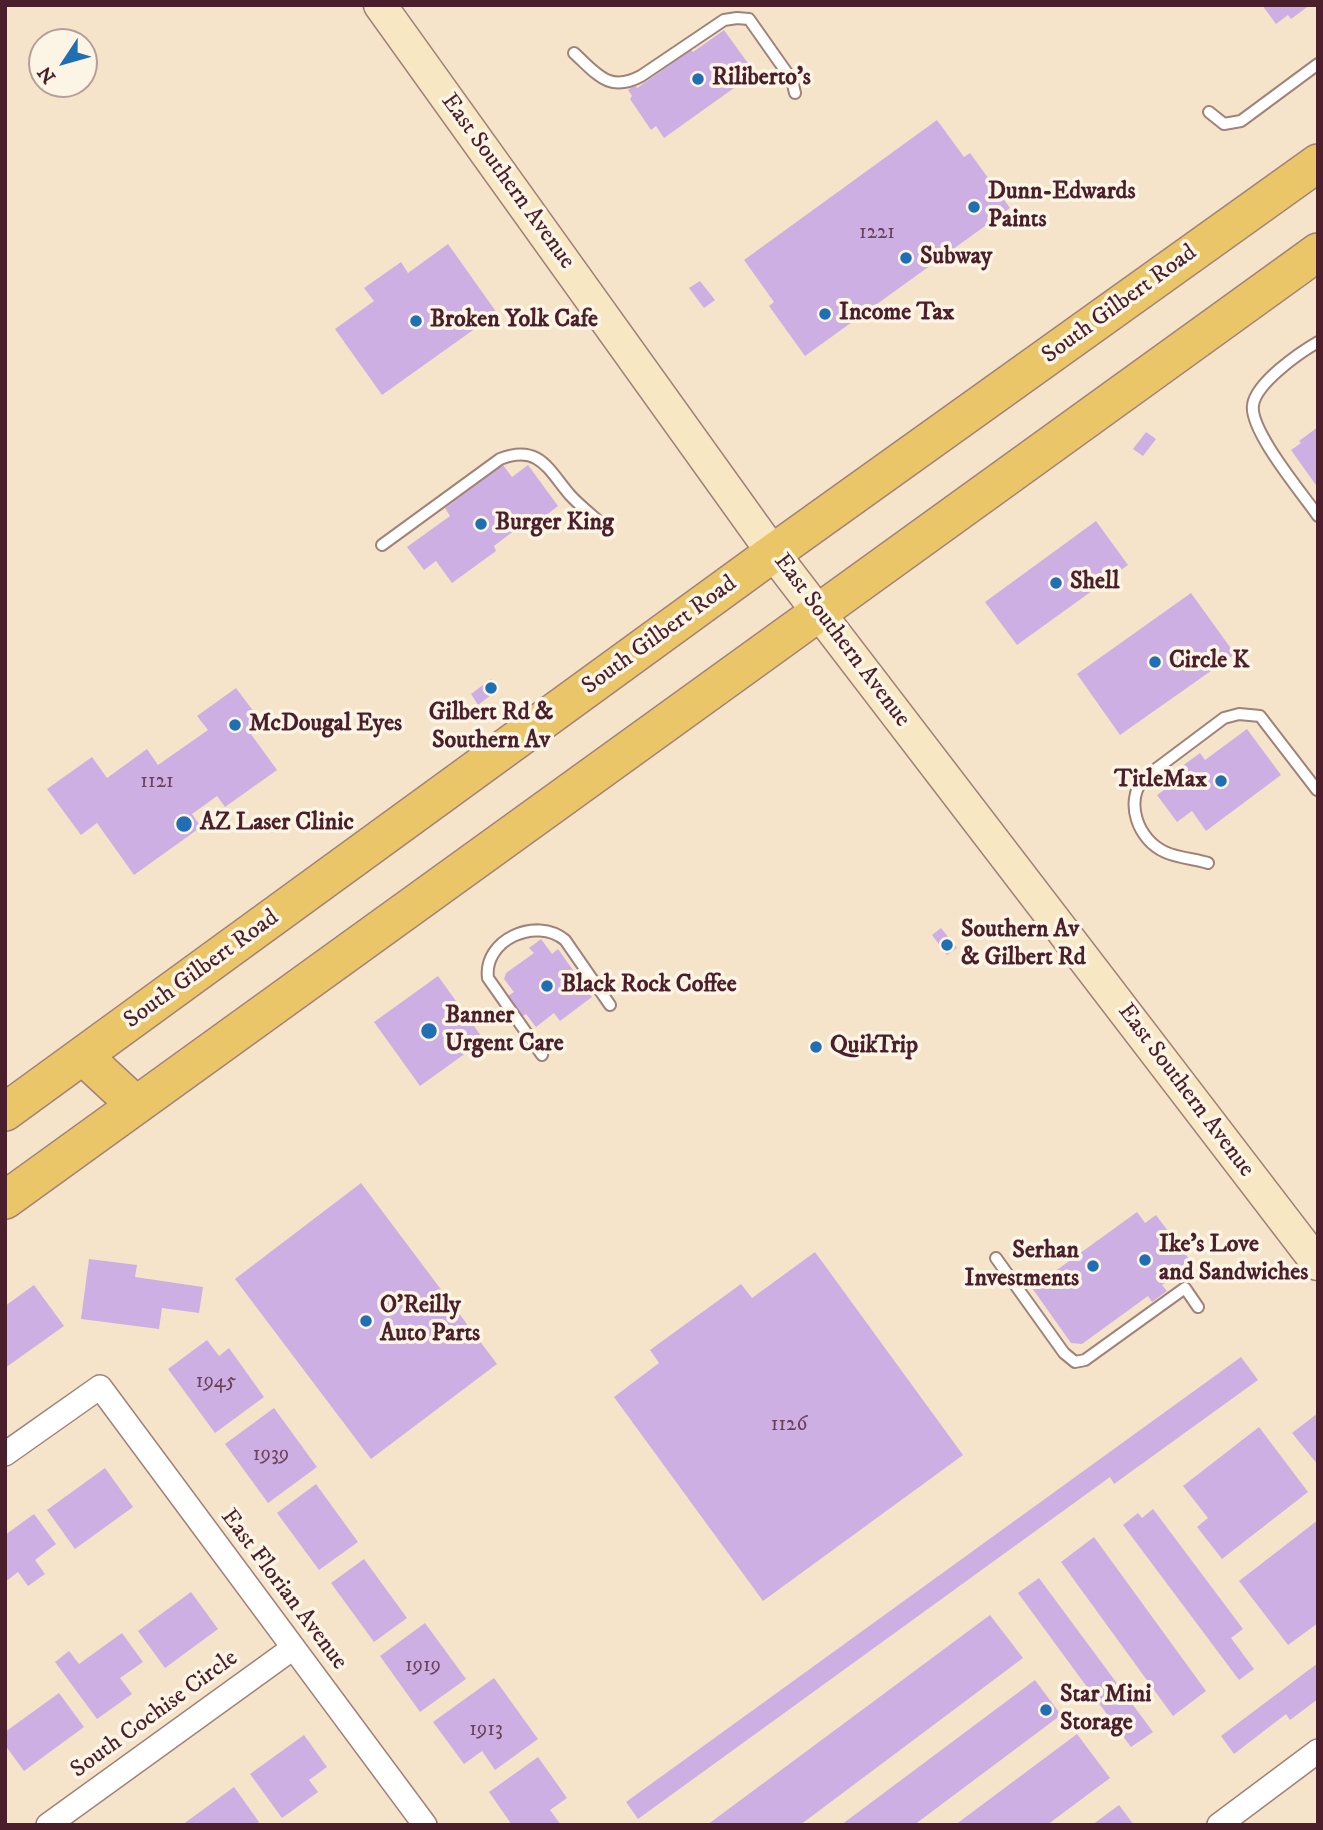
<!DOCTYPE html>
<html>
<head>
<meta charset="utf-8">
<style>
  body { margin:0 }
  #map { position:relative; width:1323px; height:1830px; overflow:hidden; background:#f6e4ca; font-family:"IM FELL DW Pica",serif }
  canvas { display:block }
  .frame { position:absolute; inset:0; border:7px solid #4a1f2b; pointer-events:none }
  .north { position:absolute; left:28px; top:28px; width:70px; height:70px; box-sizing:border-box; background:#fcf5e5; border:2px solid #b59f9b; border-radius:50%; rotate:234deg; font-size:19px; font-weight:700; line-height:28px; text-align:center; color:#4a1f2b }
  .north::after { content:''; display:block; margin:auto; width:24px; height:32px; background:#1f6fb2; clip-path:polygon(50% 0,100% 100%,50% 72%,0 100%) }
</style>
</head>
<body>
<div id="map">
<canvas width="1323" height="1830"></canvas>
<div class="frame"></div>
<div class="north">N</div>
</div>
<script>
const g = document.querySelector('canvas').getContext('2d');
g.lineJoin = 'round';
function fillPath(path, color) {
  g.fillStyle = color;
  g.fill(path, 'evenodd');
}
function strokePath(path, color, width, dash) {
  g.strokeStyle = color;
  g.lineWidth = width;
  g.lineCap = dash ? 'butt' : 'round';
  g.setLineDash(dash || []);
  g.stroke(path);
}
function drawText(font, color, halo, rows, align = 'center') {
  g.font = font + ' "IM FELL DW Pica",serif';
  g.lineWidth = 7;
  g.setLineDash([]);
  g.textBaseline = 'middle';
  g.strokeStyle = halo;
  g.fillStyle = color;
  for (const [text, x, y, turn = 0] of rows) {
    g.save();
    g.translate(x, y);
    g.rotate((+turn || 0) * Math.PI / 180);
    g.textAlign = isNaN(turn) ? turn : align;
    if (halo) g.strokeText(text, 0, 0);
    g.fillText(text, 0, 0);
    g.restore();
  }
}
fillPath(new Path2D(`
  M1262 5H1310L1291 19 1288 15 1276 24Z
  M724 30 755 73 664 138 656 126 651 130 630 99 632 96 628 90 635 85 637 88 691 50 693 52Z
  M937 120 964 157 970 153 1010 208 805 356 769 306 774 302 744 260Z
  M448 244 497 313 382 395 335 329 374 301 364 288 401 262 408 273Z
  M700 281 715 300 704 308 689 288Z
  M1318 427V488L1291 450 1301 443 1299 441Z
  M1146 432 1156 439 1143 456 1133 449Z
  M503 465 512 477 528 465 558 506 531 527 527 521 494 546 496 551 452 583 436 561 424 570 407 547 450 516 445 508Z
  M1096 521 1128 565 1017 645 985 602Z
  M1191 593 1235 654 1120 735 1077 674Z
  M491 679 499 689 478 705 471 694Z
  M236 688 260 720 248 730 277 770 225 807 217 796 192 814 201 827 134 875 97 823 81 835 47 789 92 757 107 778 147 749 158 765 208 730 197 716Z
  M1247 729 1281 775 1206 831 1192 811 1177 822 1157 795 1171 785 1166 778 1200 753 1205 760Z
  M941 928 957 948 947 955 932 935Z
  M541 939 552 954 558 949 592 997 560 1021 554 1013 536 1027 526 1014 520 1018 505 998 514 992 504 979 506 973 534 953 529 948Z
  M438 976 484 1040 420 1086 374 1022Z
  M361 1183 497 1364 371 1459 235 1279Z
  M1137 1212 1145 1223 1156 1215 1192 1263 1162 1285 1167 1291 1152 1302 1148 1296 1082 1344 1071 1343 1032 1288Z
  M815 1252 963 1455 763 1601 614 1397 659 1363 650 1350 741 1284 752 1298Z
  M89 1259 137 1265 135 1277 203 1287 199 1313 162 1308 159 1329 81 1319Z
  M34 1285 64 1326 5 1368V1306Z
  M207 1340 219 1356 229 1348 264 1397 215 1433 168 1369Z
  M1241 1357 1258 1380 1114 1484 1110 1477 638 1819 626 1802Z
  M274 1408 317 1467 268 1503 225 1444Z
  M1318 1413V1465L1292 1433Z
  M1259 1427 1308 1492 1222 1559 1197 1527 1208 1518 1183 1486Z
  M105 1468 133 1507 75 1549 47 1510Z
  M316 1484 358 1542 319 1570 277 1513Z
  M1153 1509 1243 1629 1231 1638 1254 1669 1239 1680 1123 1525 1138 1513 1142 1518Z
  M34 1514 56 1544 35 1560 45 1574 28 1586 18 1572 5 1582V1535Z
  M1318 1520V1623L1288 1645 1239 1581Z
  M1094 1537 1206 1691 1173 1716 1061 1562Z
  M364 1559 407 1618 374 1642 331 1583Z
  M1039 1578 1153 1732 1131 1747 1018 1593Z
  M191 1592 218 1629 165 1668 138 1631Z
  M990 1615 1023 1658 800 1825H707Z
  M425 1623 466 1679 420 1712 380 1656Z
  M122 1633 143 1662 120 1678 132 1694 97 1719 55 1662 69 1651 79 1664Z
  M1318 1663V1699L1290 1720 1286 1714 1234 1754 1221 1736Z
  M494 1678 538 1739 495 1770 482 1751 464 1764 433 1722Z
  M1035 1680 1061 1715 914 1825H841Z
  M59 1693 84 1727 24 1771 5 1745V1732Z
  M1077 1734 1110 1778 1047 1825H955Z
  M304 1735 327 1767 309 1780 318 1792 282 1818 250 1774Z
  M538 1757 567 1798 550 1810 561 1825H512L489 1792Z
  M234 1787 259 1822 255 1825H182Z
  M1119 1805 1134 1825H1092Z`), '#ceafe4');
const service = new Path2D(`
  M574 53C597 74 609 93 641 76L724 20 737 18 749 19 792 80 795 93
  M1209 112 1224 124 1241 121 1318 64
  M1318 342C1299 353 1256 383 1253 405 1249 430 1302 493 1318 516
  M382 545 500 459C539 444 548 469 570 495 580 506 592 515 603 525
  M1208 863C1195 859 1178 858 1165 852 1138 840 1124 802 1144 778L1224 718 1239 714 1260 716 1317 790
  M542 1055 488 978C483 940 536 916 565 940L610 1005
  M996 1258 1064 1353 1075 1362 1085 1360 1185 1288 1198 1307`);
const minor = new Path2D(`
  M5 1454 100 1387 425 1825
  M48 1825 293 1648
  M1219 1825 1318 1751`);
const secondary = new Path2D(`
  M380 5 773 553 1318 1264`);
const primary = new Path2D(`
  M83 1056 136 1105
  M5 1112 773 553 1318 163
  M5 1200 1318 252`);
strokePath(service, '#a0827a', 14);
strokePath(minor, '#a0827a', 26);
strokePath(secondary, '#a0827a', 35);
strokePath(primary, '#a0827a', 40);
strokePath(service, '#fff', 10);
strokePath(minor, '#fff', 23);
strokePath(secondary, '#f7e8c3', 32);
strokePath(primary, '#ebc669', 37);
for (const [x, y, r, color] of [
  [698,79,7,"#1f6fb2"],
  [974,207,7,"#1f6fb2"],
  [906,258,7,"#1f6fb2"],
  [825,314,7,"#1f6fb2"],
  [416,321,7,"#1f6fb2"],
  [481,524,7,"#1f6fb2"],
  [1056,583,7,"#1f6fb2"],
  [1155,662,7,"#1f6fb2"],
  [491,688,7,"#1f6fb2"],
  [235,725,7,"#1f6fb2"],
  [1221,781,7,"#1f6fb2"],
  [184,824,9,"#1f6fb2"],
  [947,945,7,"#1f6fb2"],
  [547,986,7,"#1f6fb2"],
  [429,1031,9,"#1f6fb2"],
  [816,1047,7,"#1f6fb2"],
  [1145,1260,7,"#1f6fb2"],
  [1093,1266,7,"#1f6fb2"],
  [366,1321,7,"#1f6fb2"],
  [1046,1710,7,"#1f6fb2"]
]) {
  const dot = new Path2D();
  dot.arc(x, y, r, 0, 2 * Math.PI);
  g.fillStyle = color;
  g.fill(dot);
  strokePath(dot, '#fcf5e5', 2.5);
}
drawText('21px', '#6b4359', null, [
  ["1221",877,234],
  ["1121",157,783],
  ["1945",216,1383],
  ["1126",789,1426],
  ["1939",271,1456],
  ["1919",423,1667],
  ["1913",486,1731]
]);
drawText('bold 24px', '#4a1f2b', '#fcf5e5', [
  ["Riliberto's",712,79],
  ["Dunn-Edwards",988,193],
  ["Paints",988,221],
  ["Subway",920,258],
  ["Income Tax",839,314],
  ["Broken Yolk Cafe",430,321],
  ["Burger King",495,524],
  ["Shell",1070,583],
  ["Circle K",1169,662],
  ["Gilbert Rd &",491,714,"center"],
  ["Southern Av",491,742,"center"],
  ["McDougal Eyes",249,725],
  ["TitleMax",1207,781,"right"],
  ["AZ Laser Clinic",200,824],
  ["Southern Av",961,931],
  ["& Gilbert Rd",961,959],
  ["Black Rock Coffee",561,986],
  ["Banner",445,1017],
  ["Urgent Care",445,1045],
  ["QuikTrip",830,1047],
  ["Ike's Love",1159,1246],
  ["and Sandwiches",1159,1274],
  ["Serhan",1079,1252,"right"],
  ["Investments",1079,1280,"right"],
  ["O'Reilly",380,1307],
  ["Auto Parts",380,1335],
  ["Star Mini",1060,1696],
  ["Storage",1060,1724]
], 'left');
drawText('24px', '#4a1f2b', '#fcf5e5', [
  ["East Southern Avenue",507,182,54],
  ["South Gilbert Road",1120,305,-36],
  ["South Gilbert Road",660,636,-36],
  ["East Southern Avenue",841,641,53],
  ["South Gilbert Road",202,970,-36],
  ["East Southern Avenue",1185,1091,53],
  ["East Florian Avenue",283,1590,53],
  ["South Cochise Circle",155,1715,-36]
]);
</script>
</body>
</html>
